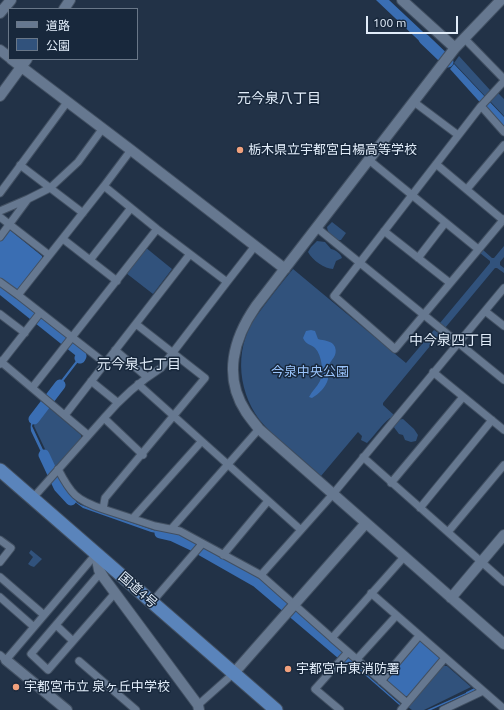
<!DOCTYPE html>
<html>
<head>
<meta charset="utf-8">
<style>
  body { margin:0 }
  #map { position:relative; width:504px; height:710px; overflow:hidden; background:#223247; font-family:Ubuntu,"Noto Sans JP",sans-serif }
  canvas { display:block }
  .legend { position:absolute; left:8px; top:8px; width:130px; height:52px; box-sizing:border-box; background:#18283c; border:1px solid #697788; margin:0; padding:5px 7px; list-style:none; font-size:12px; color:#e2edfa }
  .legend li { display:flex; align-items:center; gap:8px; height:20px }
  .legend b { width:20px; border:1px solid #697788 }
  .scale { position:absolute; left:366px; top:16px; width:92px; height:18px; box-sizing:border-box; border:2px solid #e2edfa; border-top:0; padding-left:5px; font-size:12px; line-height:14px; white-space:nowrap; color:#e2edfa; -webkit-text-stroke:3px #18283c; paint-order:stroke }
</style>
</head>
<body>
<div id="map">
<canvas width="504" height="710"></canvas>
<ul class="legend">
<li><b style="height:5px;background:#667890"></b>道路</li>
<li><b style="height:11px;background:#31527c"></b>公園</li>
</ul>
<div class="scale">100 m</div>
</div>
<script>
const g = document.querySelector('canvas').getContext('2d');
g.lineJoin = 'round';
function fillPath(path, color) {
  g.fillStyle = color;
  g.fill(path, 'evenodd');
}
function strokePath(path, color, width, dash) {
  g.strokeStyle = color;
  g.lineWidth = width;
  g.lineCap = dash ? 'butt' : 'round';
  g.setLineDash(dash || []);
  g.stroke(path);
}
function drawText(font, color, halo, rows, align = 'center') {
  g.font = font + ' Ubuntu,"Noto Sans JP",sans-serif';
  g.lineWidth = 3;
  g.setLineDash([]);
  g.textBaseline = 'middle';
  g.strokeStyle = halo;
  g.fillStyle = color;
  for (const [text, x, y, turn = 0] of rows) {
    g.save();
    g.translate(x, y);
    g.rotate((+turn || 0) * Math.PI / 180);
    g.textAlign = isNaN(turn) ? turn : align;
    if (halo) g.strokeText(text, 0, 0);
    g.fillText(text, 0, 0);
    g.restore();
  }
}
fillPath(new Path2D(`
  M459 56 490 90 485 96 454 63Z
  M497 92 504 99V116L490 101Z
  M332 222 346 233 341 240H338C333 237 328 235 327 227Z
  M317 241 325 242 331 249C336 250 341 254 342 258L336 261 333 269C325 269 312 260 308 252L311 247Z
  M504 246V257L500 262V265L504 268V273L497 268H495L445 328 440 323 490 263V261L480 253H479L482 249 492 258H494Z
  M145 247 172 269 153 294 126 273Z
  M293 269 406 363 434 330 440 334 383 403V405L394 415 391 419 390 418C381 425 375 435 367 443L361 440 362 436 358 432 321 476C308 464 294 452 280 440 275 435 269 431 264 425 238 396 233 351 255 318 267 301 280 285 293 269Z
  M48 407 81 435V439L54 468 34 426 36 421Z
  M403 419 414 429 418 435 416 441 411 442 405 440 403 435 399 434 393 426 397 420Z
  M31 550 42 559 34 567 31 566 28 564 33 557 29 553Z
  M443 666H447L471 687 424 710H412L408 707Z`), '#31527c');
fillPath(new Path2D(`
  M376 0H389L438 46 432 53Z
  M454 64 504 117V129L450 69Z
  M7 231H11L42 256V260L20 290 15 291 0 279V241Z
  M0 289 30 312 29 313 0 291Z
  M311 330 315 331 318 339C324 341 332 340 335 347 338 356 331 359 328 367 327 371 328 375 328 379 326 387 319 394 312 398L309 397C312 391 317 387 320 381 324 373 322 355 315 348 311 344 306 345 303 338L306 331Z
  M75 347 81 352V358L51 397 49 396 79 357V353L74 348Z
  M42 406 43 407 34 421 32 426 51 467 49 469 31 431C29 420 36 414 42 406Z
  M57 482H59C65 492 71 499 81 505L153 530 175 534 194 545 193 546 174 536 151 532 83 508 67 496Z
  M205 551 257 581 283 602 281 604 256 582 204 552Z
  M302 617 337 649 336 650 300 618Z
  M418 642H423L439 656 440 660 409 696H404L388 682V678Z
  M350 660 407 710H405L349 661Z
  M468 692 469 693 431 710H427Z`), '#3a6eb3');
strokePath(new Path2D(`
  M467 693 477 688`), '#3a6eb3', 2);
strokePath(new Path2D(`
  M424 39 448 62
  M0 288 80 352 81 356 80 358
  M34 419 60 385
  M44 455 59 487 71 500
  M160 533 173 536 192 545 257 582 350 661`), '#3a6eb3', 11);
const street = new Path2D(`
  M464 38 504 79
  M504 81 481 106 504 132
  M414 102 458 135
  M481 106 334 296 395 349 504 219
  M131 150 104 186 157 229 227 282 255 246
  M369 160 478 249
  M436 164 503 220
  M20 165 83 213
  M104 186 18 295 105 363
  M467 189 504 145
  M0 193 68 101
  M0 211 28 199
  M0 217 49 255
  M317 228 504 380
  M384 231 450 283
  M0 237 28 199 50 188 78 162 103 128
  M63 239 117 281
  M418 258 445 223
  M90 260 131 208
  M0 282 18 295
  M485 311 504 326
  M0 314 25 333
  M136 324 205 378 105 498 103 509 155 526 180 531 261 575 332 638 404 557
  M115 350 147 377
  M0 361 88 435
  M0 364 40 313
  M433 372 504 430
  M91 381 117 402
  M138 384 301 530 333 494 504 288
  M32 388 157 229
  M65 415 190 254
  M104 418C121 398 139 382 161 368L227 282
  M363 457 504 582
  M58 469C71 494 76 500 103 509
  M391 483 463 397
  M32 499 104 418 143 455
  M420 508 492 420
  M133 518 201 442
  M172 528 259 429
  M448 532 504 465
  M0 540 11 548 0 562
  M223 555 268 501
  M101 572 31 654 48 670 115 593
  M261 575 301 530
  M0 577 44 615
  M371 593 504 709
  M0 597 34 627
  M152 602 202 544
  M56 625 73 641
  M332 638 407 703
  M0 655 6 660 96 554
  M357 659 396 616
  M79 661 136 710
  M381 681 419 636
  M198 705 234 673
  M340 710 315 689 348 652
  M401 710 445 658
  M443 710 483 691`);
const secondary = new Path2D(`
  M402 0 455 48
  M501 0 455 48 256 306C233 339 223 377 246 412 250 418 255 424 259 429L504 644
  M64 9 70 0
  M0 13 11 0
  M0 50 9 57
  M11 59 131 150 285 269
  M0 96 27 59
  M96 554 99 570 104 578 198 705 199 710
  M451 598 504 535
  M6 660 67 710
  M234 673 366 523`);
const highway = new Path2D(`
  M0 470 276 710`);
strokePath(street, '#425062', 9);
strokePath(secondary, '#425062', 12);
strokePath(highway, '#425062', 15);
strokePath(street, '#667890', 7);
strokePath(secondary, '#667890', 10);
strokePath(highway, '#5a84bb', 13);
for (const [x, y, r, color] of [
  [240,150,4,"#f1a17d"],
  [288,669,4,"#f1a17d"],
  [16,687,4,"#f1a17d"]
]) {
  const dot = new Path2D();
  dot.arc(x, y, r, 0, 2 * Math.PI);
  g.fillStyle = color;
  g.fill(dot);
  strokePath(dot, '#18283c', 1.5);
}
drawText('13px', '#e2edfa', '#18283c', [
  ["栃木県立宇都宮白楊高等学校",248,150],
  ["宇都宮市東消防署",296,669],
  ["宇都宮市立 泉ヶ丘中学校",24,687]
], 'left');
drawText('13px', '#99c3fa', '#18283c', [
  ["今泉中央公園",310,372]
]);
drawText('13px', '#e2edfa', '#18283c', [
  ["国道4号",138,590,41]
]);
drawText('14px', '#e2edfa', '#18283c', [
  ["元今泉八丁目",279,98],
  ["中今泉四丁目",451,340],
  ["元今泉七丁目",139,364]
]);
</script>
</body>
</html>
